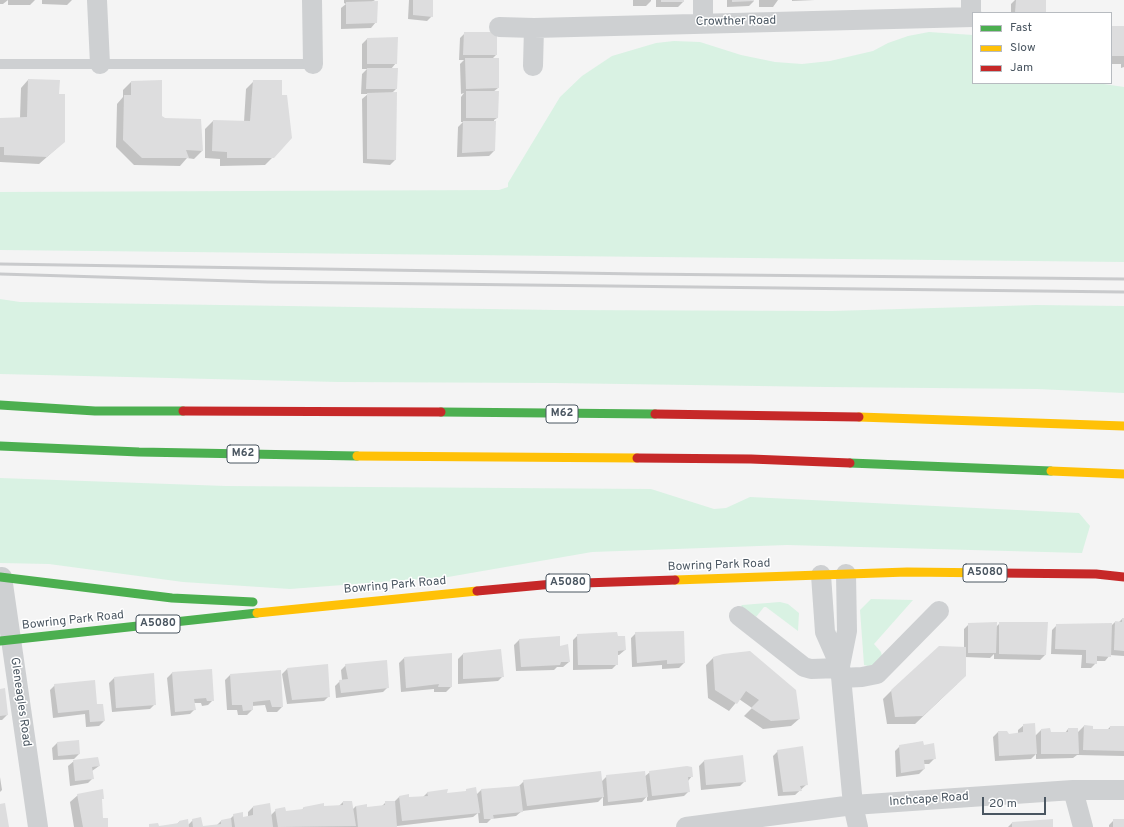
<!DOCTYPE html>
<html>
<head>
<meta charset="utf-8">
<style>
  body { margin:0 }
  #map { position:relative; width:1124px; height:827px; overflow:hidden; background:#f4f4f4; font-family:Overpass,sans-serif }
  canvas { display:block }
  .legend { position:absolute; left:972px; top:12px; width:140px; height:72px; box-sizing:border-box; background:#fff; border:1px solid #b7bbc0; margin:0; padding:5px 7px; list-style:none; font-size:12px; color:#4a5661 }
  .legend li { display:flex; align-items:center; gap:8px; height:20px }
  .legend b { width:20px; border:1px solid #b7bbc0 }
  .scale { position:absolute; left:982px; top:797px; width:64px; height:18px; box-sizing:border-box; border:2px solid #4a5661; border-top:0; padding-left:5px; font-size:12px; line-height:14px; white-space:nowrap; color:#4a5661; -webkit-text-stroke:3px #fff; paint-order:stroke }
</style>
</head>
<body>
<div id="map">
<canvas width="1124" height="827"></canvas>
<ul class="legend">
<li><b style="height:5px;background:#4caf50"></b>Fast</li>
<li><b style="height:5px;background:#ffc107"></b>Slow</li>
<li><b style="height:5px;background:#c62828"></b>Jam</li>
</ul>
<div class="scale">20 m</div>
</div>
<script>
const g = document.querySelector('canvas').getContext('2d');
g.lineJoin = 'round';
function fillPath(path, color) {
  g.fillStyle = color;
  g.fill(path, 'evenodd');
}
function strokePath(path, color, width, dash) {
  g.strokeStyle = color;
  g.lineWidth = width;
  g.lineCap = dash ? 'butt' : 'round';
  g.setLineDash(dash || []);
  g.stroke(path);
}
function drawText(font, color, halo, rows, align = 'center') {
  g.font = font + ' Overpass,sans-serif';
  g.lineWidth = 3;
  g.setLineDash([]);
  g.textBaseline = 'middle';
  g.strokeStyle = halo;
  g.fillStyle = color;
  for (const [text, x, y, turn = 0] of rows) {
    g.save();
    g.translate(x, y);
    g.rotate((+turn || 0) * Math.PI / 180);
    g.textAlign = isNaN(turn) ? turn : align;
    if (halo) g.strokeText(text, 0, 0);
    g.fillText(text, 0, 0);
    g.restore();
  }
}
fillPath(new Path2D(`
  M929 32 973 35V83H1097L1124 87V262L0 250V192L499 190 508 187V183L560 97 582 76 612 56 656 43 674 41 700 42 741 55 775 62 802 64 830 61 873 51 888 43 908 36Z
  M0 299 20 302 556 310 832 311 1036 305 1124 306V393L1037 389 826 387 554 383 338 382 0 374Z
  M0 478 226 486 651 489 714 509 726 508 750 497 1079 513 1090 526 1082 553 787 545 592 552 448 577 290 589 183 582 49 564 0 563Z
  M871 599 913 600 874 644 881 652 882 656 877 664 868 666 864 665 860 610Z
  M780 602 788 604 799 613 798 631 766 607H764L756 617 741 606 742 605Z`), '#d9f2e3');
fillPath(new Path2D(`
  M0 0H8L3 4H0Z
  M8 0H35L30 5H8Z
  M42 0H72L67 5 42 4Z
  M344 0H375L372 2 376 22 371 28 341 29V8L346 4 344 3Z
  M409 0H432V16L427 21 408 19Z
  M633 0H651V1L646 6H633Z
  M656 0H683V2L678 7H656Z
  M727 0H754V1L749 6 727 7Z
  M759 0H778L773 7H759Z
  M792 0H815L792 1Z
  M1015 0H1045V13H1011V4Z
  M1124 3V67L1121 68V64H1111V27H1124Z
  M465 33 496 55 492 59 498 88 493 92 497 118 494 120V151L489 156 457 157 458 127 463 122H461V97L464 93 461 94 460 64 464 60H459L460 38Z
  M367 39 396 63 391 69H397L396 89 392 93 395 160 390 165 363 163 362 99 368 94H361L362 74 367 69H362V44Z
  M28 80 56 149 39 164 0 162V119L20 118 21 88Z
  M161 81V116L165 119 200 120 202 151 194 159 187 158 180 166 134 165 116 147 117 104 123 97V90L131 82Z
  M254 81 273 157 265 165 220 166V159L205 158V129L213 121 244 122 246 89Z
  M1122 619H1124V656L1110 655 1105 661H1096V663L1091 668H1081L1082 655 1051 654 1052 630 1057 625 1111 626 1115 622H1119Z
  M1000 623 1046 654 1040 660 994 659V654L990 658 965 657 957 684 915 724H887L883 699 891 691 964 648V629L969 624 996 627Z
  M636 633 684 663 679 668 662 669V665L632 667 631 638Z
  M578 635 625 650 619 655H617V664L612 669 573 670V640Z
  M519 640 559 647 567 646 569 662 563 667H557L554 670 516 671 514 645Z
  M451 654V687L446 692H434V689L401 692 399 663 404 658Z
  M463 654 503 676 498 681 458 684V659Z
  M713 658 799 719 791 726 763 729 744 716 752 708 739 699 729 711 708 698 706 665Z
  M346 665 388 687 383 692 336 698 335 686 340 681 342 680 341 670Z
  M287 669 329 696 324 701 287 704 282 674Z
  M211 670 213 700 208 705 202 706 201 703H194L195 709 190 714 171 716 167 678 172 673Z
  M230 675 282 707 277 712H267L265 705 252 706V710L247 715H238L237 710H227L225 680Z
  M114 678 155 704 150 709 112 712 109 683Z
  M55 685 96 705 104 721 99 726 86 727 85 714 53 718 50 690Z
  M0 690 7 715 2 720H0Z
  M1024 725 1035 736 1041 730 1050 733H1065L1068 729 1078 732 1084 726 1092 727V730H1107L1110 727H1124V756L1077 755 1073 758 1036 759V754L1031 759 995 761 993 737 998 732 1008 735 1018 734V730Z
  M57 743 79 754 74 759 53 760 52 748Z
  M900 746H923L934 759 929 764H924V769L919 774 896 777 895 751Z
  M778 751 807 784 795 795 778 796 773 756Z
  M74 761 99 766 92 771 93 778 88 783 70 786 68 766Z
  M704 761 745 781 740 786 701 790 699 766Z
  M650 772 692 776 688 781 689 791 684 796 647 801V796L642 802 603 806V797L598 802 522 811 516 816 491 819 487 823H479L478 813 473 817 397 826 396 827H160L176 825 180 821 188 825 193 820 202 827 217 825 221 821 229 820 234 815 242 818 248 817V812L253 807 271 815 276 810 285 812 302 810 304 807 339 806 343 802 352 810 356 806 366 808 381 807 386 802H394L400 796 408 798 423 797 428 792 446 794 465 792 467 790 476 795 481 790 518 787 524 781 601 782 607 776 644 777Z
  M0 777 2 790 0 792Z
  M78 795 103 798 101 800 102 820 107 827H74L70 802Z
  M1114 820H1124V827H1109V825Z
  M1012 823 1052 827H1008Z`), '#0003');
fillPath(new Path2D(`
  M413 0H433V17L413 15Z
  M661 0H684V2H661Z
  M732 0H754V1L732 2Z
  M1016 0H1046V13H1015Z
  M378 1 377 23 346 24V2Z
  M1111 26H1124V56H1111Z
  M464 32H497V55H463Z
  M398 37 397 64H367V38Z
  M465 58H499V88L466 89Z
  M367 68H398L397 89H366Z
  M28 79 60 80 59 94H65V142L47 157 4 155V147H0V118L27 117Z
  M162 80V116L165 118 201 119 203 151 186 150 189 158H142L123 140 124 95H131V81Z
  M253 80H282V95H287L292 138 274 158H227V152L212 151 213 120 250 121Z
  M466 91H499L498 118H466Z
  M397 92 396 160 367 159V93Z
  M463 121H496L495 151 462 153Z
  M1122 618H1124V651L1114 650 1115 621 1122 622Z
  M997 622 996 653H968V623Z
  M999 622H1048L1046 655 999 654Z
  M1112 623 1111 657 1097 656V664L1086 663V650L1055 649 1056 624Z
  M684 631 685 663 667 664V660L637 663 635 632Z
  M617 632 618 636H625L626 650 618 651V665H578L577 634Z
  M560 636V646L568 644 570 662H561L560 665 521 667 519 639Z
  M939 646 966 647V676L923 716 895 717 891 690Z
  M501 649 504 677 463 679V653Z
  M750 651 796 690 800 719 771 721 751 708 759 700 746 691 737 704 715 690 713 657 723 654Z
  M452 653V687H438L439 684 406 688 404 657Z
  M387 660 389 688 341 693 339 680 348 679 345 664Z
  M328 664 330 697 292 700 287 668Z
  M212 669 214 701H207L206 698 194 699 196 710 175 712 172 672Z
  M281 670 283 707H272L270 700 253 702V710L243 711 242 705H232L230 674Z
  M154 673 156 705 116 708 114 677Z
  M95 680 97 704H103L105 721 90 722 89 710 58 713 54 684Z
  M5 688 8 715 0 716V689Z
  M1035 723 1037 754 999 756 998 731H1007L1009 734 1023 732V724Z
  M1084 725 1093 726V729H1110V726H1124V751L1083 750Z
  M1050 728 1051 732H1068V728H1078L1079 754H1041V729Z
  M79 740 80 754 58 756 57 742Z
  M923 741 924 745 934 743 936 759 924 760 925 769 901 773 899 745Z
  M803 746 808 785 800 786 802 791 783 792 777 750Z
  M743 755 746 782 706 785 704 760Z
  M98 757 100 766 92 767 94 779 75 781 73 760Z
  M687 766 692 767 693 777H688L690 792 652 796 649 771Z
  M601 771 604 797 527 806 523 780Z
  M645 771 648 797 608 802 606 775Z
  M520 786 523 812 493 815 494 819H484L481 789Z
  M476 787 480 813 402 821 399 796 409 794V797L428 796 427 792 448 789 447 793 466 791V789Z
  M103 789 104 799H102L103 818H108V827H83L77 794Z
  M343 801H352L356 826 278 827 275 809 285 807 286 811 303 809 304 807 324 803V806L343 805Z
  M385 801H395L397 827H358L356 806 367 804V807L385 805Z
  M5 803 9 827H0V804Z
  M270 803 273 827H235L233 814 243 812V817L253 815V806Z
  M201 817 203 826 221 824V820L231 818 232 827H193L192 819Z
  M188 819 189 827H149V824L158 823 159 826 179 823V821Z
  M1053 819V827H1012V822Z
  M1113 819H1124V827H1113Z`), '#ddddde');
strokePath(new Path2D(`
  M0 64H313`), '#ced0d2', 10);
strokePath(new Path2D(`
  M97 0 100 64
  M312 0 313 64
  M971 0V17
  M703 23V0
  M499 27 534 28 973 17
  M533 66 534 28
  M846 574 847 631 840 666 853 805 858 827
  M821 575 825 632 840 666
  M2 577 38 827
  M739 616 804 667 811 669 840 668
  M841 678 862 677 877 674 939 611
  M1073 790 1083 827
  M686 827 853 805 1073 790H1124`), '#ced0d2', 20);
strokePath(new Path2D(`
  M0 405 95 411H183
  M441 412 655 414
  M0 446 139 452 357 456
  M850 463 1051 471
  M0 577 172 598 253 602
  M0 641 257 613`), '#4caf50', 9);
strokePath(new Path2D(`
  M859 417 1124 426
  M357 456 637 458
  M1051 471 1124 474
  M675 580 907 572 997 573
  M257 613 477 591`), '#ffc107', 9);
strokePath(new Path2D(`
  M183 411 441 412
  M655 414 859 417
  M637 458 751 459 850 463
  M997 573 1096 574 1124 577
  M477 591 553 584 675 580`), '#c62828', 9);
strokePath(new Path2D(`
  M0 264 640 274 1124 279
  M0 274 268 282 1124 292`), '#c9cacc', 3);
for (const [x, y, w] of [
  [562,414,32],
  [243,454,32],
  [985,573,44],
  [568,583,44],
  [158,624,44]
]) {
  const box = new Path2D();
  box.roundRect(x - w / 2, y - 9, w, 18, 3);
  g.fillStyle = '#fff';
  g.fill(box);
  strokePath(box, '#4a5661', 1);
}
drawText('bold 11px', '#4a5661', null, [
  ["M62",562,414],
  ["M62",243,454],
  ["A5080",985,573],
  ["A5080",568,583],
  ["A5080",158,624]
]);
drawText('12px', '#4a5661', '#fff', [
  ["Crowther Road",736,22,-1],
  ["Bowring Park Road",719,566,-2],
  ["Bowring Park Road",395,586,-5],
  ["Bowring Park Road",73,621,-6],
  ["Gleneagles Road",20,702,82],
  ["Inchcape Road",929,800,-4]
]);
</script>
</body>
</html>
